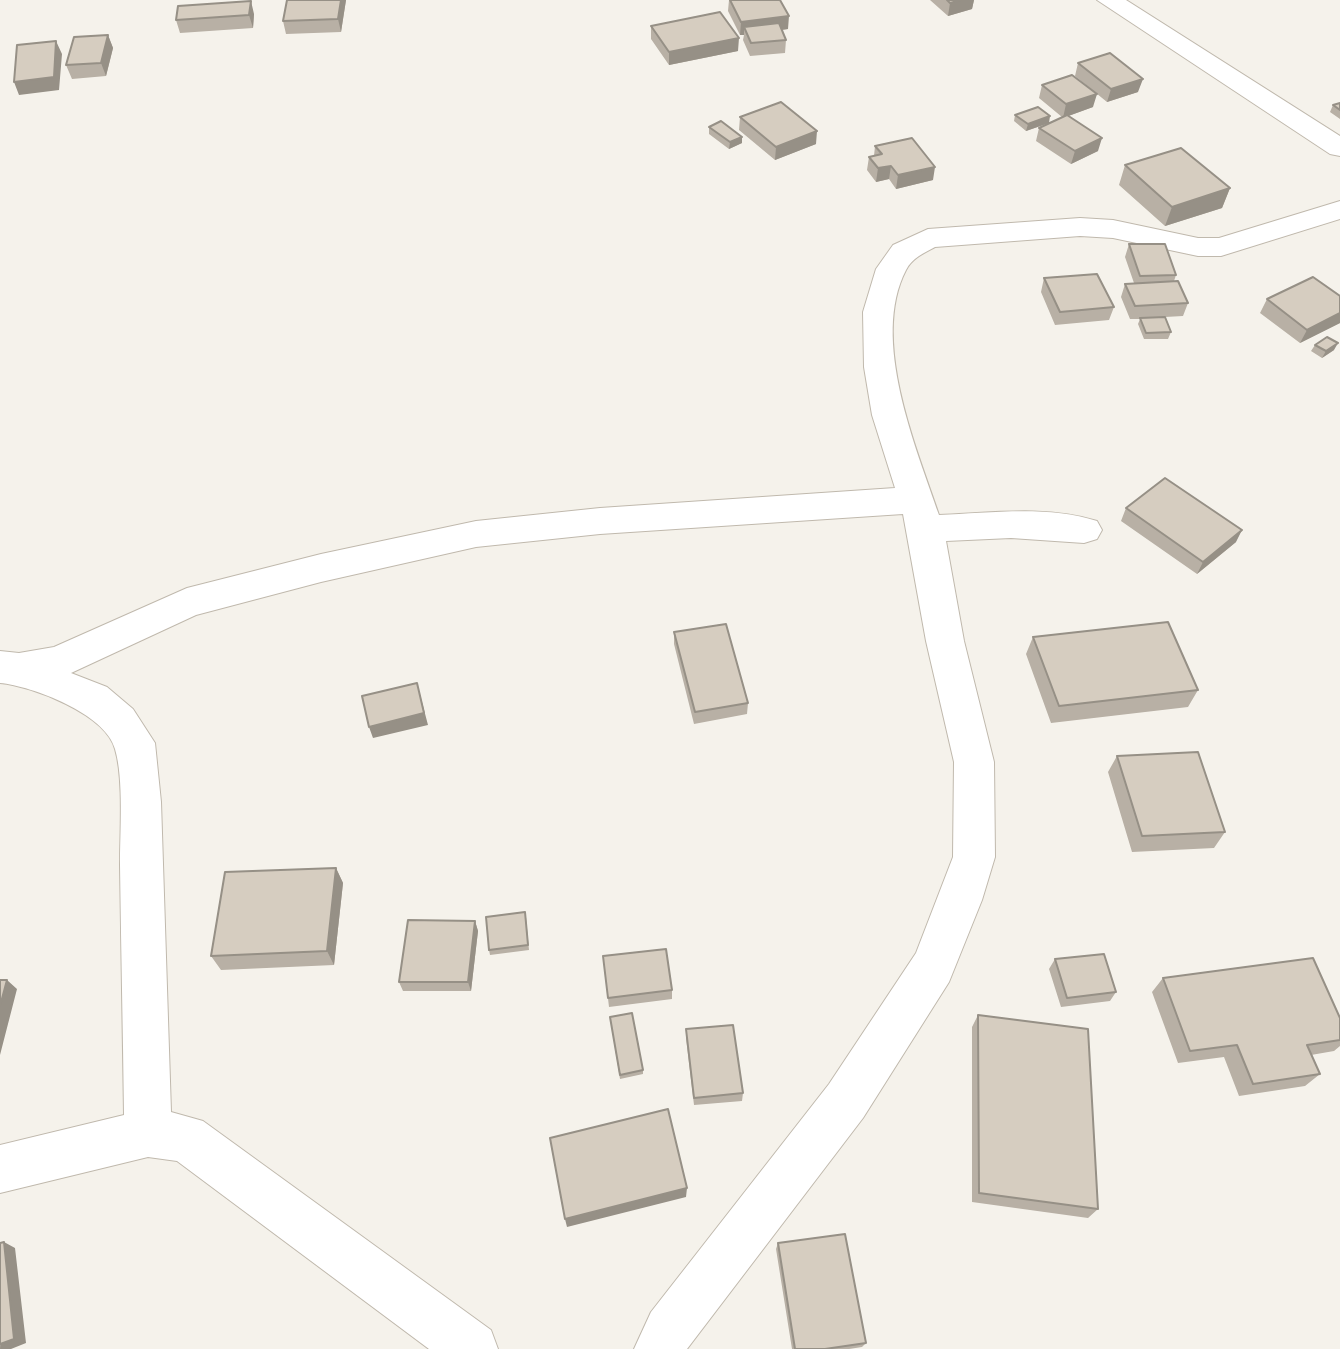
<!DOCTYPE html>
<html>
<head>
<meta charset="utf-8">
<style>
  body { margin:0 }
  canvas { display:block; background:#f5f2eb }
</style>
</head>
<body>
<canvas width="1340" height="1349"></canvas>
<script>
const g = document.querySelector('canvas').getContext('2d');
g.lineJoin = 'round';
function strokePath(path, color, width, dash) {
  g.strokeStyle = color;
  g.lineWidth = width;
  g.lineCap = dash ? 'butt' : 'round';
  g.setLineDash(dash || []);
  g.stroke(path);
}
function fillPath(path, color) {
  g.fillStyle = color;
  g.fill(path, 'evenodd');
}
const minor = new Path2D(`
  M1097 0H1126L1340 136V156L1330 154Z
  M1340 201V219L1221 256H1198L1113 238 1080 236 935 247C924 253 912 258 906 270 870 339 916 447 939 515 989 513 1048 505 1097 521L1102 530 1097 539 1084 543 1011 538 946 541 964 641 994 762 995 857 982 900 949 982 863 1118 687 1349H634L651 1312 829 1084 916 953 953 857 954 762 926 641 903 514 600 534 476 547 321 582 196 615 71 673 107 687 133 709 155 743 161 802 171 1112 203 1121 491 1330 498 1349H429L177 1161 148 1157 0 1193V1145L124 1115C123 1032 121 948 120 865 120 833 124 779 115 749 106 714 32 686 0 683V651L19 653 54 647 187 588 321 554 476 521 600 508 895 488 872 415 864 367 863 312 876 269 893 245 928 229 1080 218 1113 220 1198 238H1219Z`);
strokePath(minor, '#c0b9ad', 2);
fillPath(minor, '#fff');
fillPath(new Path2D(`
  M287 0H346L341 32 286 34 283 21Z
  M729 0H780L788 29 782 30 786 40 785 53 750 56 743 40 744 35H740L728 11Z
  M930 0H974L972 9 948 16Z
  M254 14 253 28 180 33 176 20Z
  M651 26 738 51 669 65 651 39Z
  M108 35 113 48 106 76 72 79 66 65Z
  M1078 63 1138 92 1107 102 1075 76Z
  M1042 85 1093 107 1068 116 1098 151 1071 164 1036 141 1039 128 1062 117 1039 98Z
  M1340 103V119L1330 112 1333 105Z
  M1015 115 1049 123 1026 131 1014 121Z
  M740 117 816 144 775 160 739 130Z
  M709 127 742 143 729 149 709 134Z
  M875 146 933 180 896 189 889 179 876 182 867 170 869 157 874 156Z
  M1125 165 1230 188 1222 208 1165 226 1119 185Z
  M1129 244 1176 275 1174 281 1188 303 1183 316 1165 317 1171 332 1168 339H1144L1138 324 1140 319H1130L1121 297 1125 284 1134 283 1125 257Z
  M1044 278 1114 307 1109 320 1055 325 1041 292Z
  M1340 296V323L1300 343 1260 313 1267 299Z
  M1315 345 1334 350 1322 358 1311 351Z
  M1126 508 1236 542 1197 574 1121 521Z
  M674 632 748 703 747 714 694 724 674 644Z
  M1033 637 1198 690 1188 707 1051 723 1026 654Z
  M1117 756 1225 832 1214 848 1132 852 1108 772Z
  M336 868 343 883 334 965 221 970 211 956Z
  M526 917 529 950 490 955 489 950Z
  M475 921 478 931 471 991H403L399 982Z
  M603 956 672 990V999L609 1007Z
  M1055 959 1116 992 1110 1001 1061 1007 1049 969Z
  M1163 978 1340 1018V1046L1334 1051 1311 1055 1320 1074 1305 1086 1239 1096 1224 1057 1178 1063 1152 992Z
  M978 1015 1098 1209 1088 1218 972 1202V1027Z
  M610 1017 643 1070V1074L620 1079Z
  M686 1029 743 1093 742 1101 694 1105 686 1038Z
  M778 1243 866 1343 862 1347 849 1349H792L776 1249Z`), '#b8b0a5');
fillPath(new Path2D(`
  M341 0H346L341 32 338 19Z
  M961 0H974L972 9 948 16 950 3Z
  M251 1 254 14 253 28 249 15Z
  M789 16 788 29 747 34 744 27V35H740L741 22Z
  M108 35 113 48 106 76 101 63Z
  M739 38 738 51 669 65V52Z
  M56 41 62 54 59 90 19 95 14 82Z
  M1143 79 1138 92 1107 102 1111 89Z
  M1097 94 1093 107 1063 118 1066 104Z
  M1050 116 1049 123 1026 131 1028 124Z
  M817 131 816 144 775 160 776 147Z
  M742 137V143L729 149 730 142Z
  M1102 138 1098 151 1071 164 1075 151Z
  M891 166 889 179 876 182 878 168Z
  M935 167 933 180 896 189 898 175Z
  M1230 188 1222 208 1165 226 1172 207Z
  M1340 313V323L1300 343 1307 330Z
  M1338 343 1334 350 1322 358 1326 351Z
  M1242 530 1236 542 1197 574 1203 562Z
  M417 683 428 725 373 738 369 727Z
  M336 868 343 883 334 965 327 951Z
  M475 921 478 931 471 991 468 982Z
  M7 980 17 989 0 1055V1006Z
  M687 1188 686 1197 567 1227 565 1219Z
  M4 1242 15 1248 26 1343 11 1349H0Z`), '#969086');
const building = new Path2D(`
  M287 0H341L338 19 283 21Z
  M730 0H780L789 16 741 22Z
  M947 0H961L950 3Z
  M251 1 249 15 176 20 178 6Z
  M720 12 739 38 669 52 651 26Z
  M779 23 786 40 751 43 744 27Z
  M108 35 101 63 66 65 74 37Z
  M56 41 54 77 14 82 17 45Z
  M1110 53 1143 79 1111 89 1078 63Z
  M1072 75 1097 94 1066 104 1042 85Z
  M781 102 817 131 776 147 740 117Z
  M1340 103V110L1333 105Z
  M1038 107 1050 116 1028 124 1015 115Z
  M1067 115 1102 138 1075 151 1039 128Z
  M721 121 742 137 730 142 709 127Z
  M912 138 935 167 898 175 891 166 878 168 869 157 882 154 875 146Z
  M1181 148 1230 188 1172 207 1125 165Z
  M1129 244H1165L1176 275 1140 276Z
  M1097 274 1114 307 1060 312 1044 278Z
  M1313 277 1340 296V313L1307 330 1267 299Z
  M1178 281 1188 303 1135 306 1125 284Z
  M1165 317 1171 332 1146 333 1140 318Z
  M1327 337 1338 343 1326 351 1315 345Z
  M1165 478 1242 530 1203 562 1126 508Z
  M1168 622 1198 690 1059 706 1033 637Z
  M726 624 748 703 695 712 674 632Z
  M417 683 424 713 369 727 362 696Z
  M1198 752 1225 832 1142 836 1117 756Z
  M336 868 327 951 211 956 225 872Z
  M525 912 528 945 489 950 486 917Z
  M408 920 475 921 468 982H399Z
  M666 949 672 990 608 998 603 956Z
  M1104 954 1116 992 1067 998 1055 959Z
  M1313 958 1340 1018V1040L1307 1045 1320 1074 1253 1084 1237 1045 1190 1051 1163 978Z
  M0 980H7L0 1006Z
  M632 1013 643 1070 620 1075 610 1017Z
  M978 1015 1088 1029 1098 1209 979 1193Z
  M733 1025 743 1093 694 1098 686 1029Z
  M668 1109 687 1188 565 1219 550 1138Z
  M845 1234 866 1343 825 1349H795L778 1243Z
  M4 1242 14 1339 0 1344V1243Z`);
fillPath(building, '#d6cdc0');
strokePath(building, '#969086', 2);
</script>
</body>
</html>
